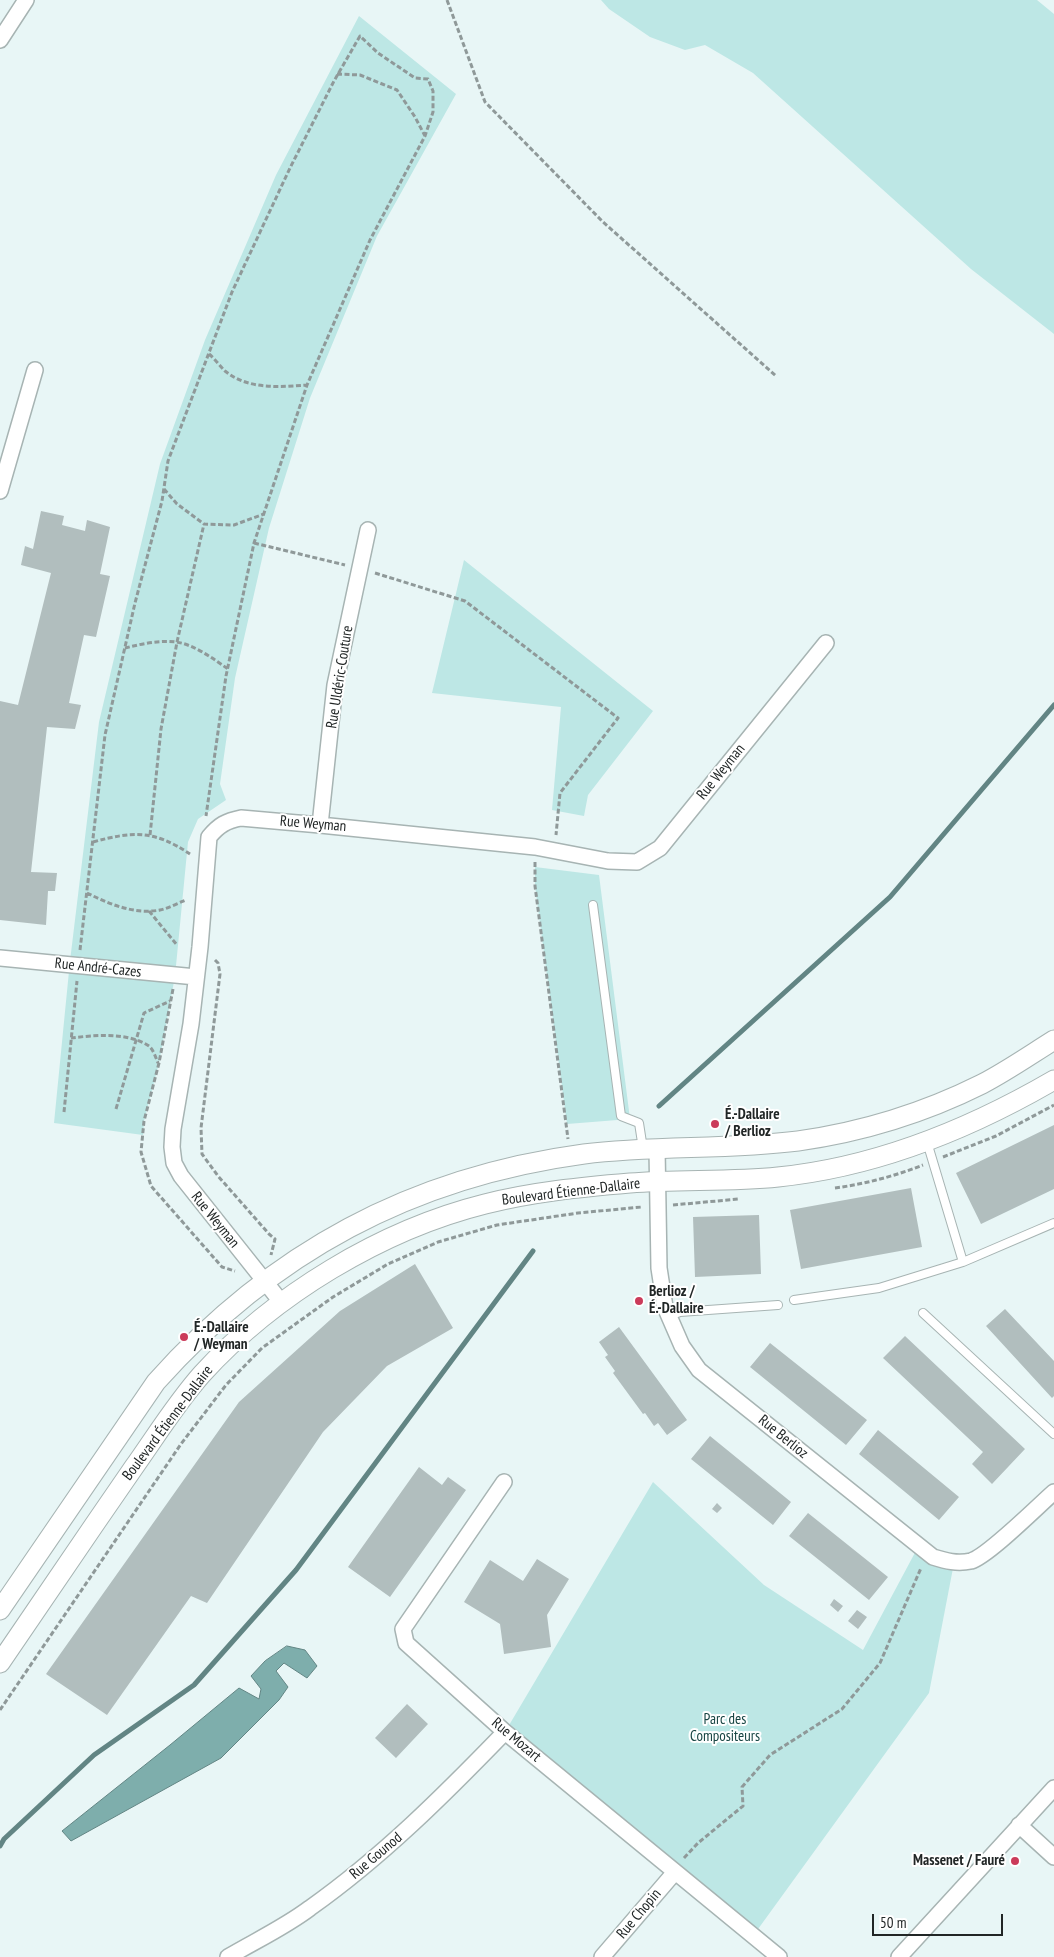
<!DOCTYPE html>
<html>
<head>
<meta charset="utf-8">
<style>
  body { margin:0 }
  #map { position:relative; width:1054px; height:1957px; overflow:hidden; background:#e8f6f6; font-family:"PT Sans Narrow",sans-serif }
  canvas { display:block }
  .scale { position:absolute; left:872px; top:1914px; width:131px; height:22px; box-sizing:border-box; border:2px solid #212626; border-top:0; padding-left:6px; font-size:15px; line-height:18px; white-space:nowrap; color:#212626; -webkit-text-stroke:4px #fff; paint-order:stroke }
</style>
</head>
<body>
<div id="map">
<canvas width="1054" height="1957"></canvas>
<div class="scale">50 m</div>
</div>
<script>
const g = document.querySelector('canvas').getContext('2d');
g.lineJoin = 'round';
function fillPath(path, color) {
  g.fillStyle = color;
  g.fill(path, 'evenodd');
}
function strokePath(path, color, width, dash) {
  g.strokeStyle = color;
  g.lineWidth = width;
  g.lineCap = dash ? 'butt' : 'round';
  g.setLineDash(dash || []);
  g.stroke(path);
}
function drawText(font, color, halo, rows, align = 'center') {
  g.font = font + ' "PT Sans Narrow",sans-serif';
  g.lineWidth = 4;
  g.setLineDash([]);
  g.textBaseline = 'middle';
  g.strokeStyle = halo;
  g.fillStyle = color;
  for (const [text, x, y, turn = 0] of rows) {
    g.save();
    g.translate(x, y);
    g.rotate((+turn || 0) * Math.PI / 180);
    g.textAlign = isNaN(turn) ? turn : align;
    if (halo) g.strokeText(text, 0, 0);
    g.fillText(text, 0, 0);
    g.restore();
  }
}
fillPath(new Path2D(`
  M601 0H1037L1054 14V334L971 269 753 73 705 45 685 50 650 37 609 9Z
  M359 16 456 94 377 236 310 398 269 528 235 678 220 784 226 800 198 819 188 842 175 976 159 1063 144 1121 143 1135 54 1123 70 961 99 722 160 464 205 340 276 175Z
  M464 560 653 711 588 795 584 816 552 810 561 707 432 693Z
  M535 867 599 875 630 1119 567 1124 535 886Z
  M653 1482 764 1585 863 1650 918 1547 954 1563 929 1693 753 1936 505 1732Z`), '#bde7e5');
const water = new Path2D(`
  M287 1646 305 1650 317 1666 307 1678 284 1663 276 1671 288 1687 279 1700 221 1758 71 1841 62 1831 170 1745 239 1688 259 1699 261 1689 251 1676 265 1661Z`);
fillPath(water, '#7eaeac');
strokePath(water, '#628584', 1);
strokePath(new Path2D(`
  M659 1106 890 897 1054 705
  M0 1846 4 1839 94 1755 194 1685 296 1570 533 1251`), '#628584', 5);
fillPath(new Path2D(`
  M41 511 64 516 62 525 85 531 87 520 110 527 100 574 110 576 96 637 84 635 69 703 81 705 75 729 47 727 31 872 57 873 55 891H48L46 925 0 920V701L18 705 51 573 21 565 25 546 33 549Z
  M1054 1125V1189L981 1224 956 1173Z
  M911 1188 922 1247 801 1269 790 1210Z
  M759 1215 761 1274 695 1277 693 1217Z
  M415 1264 453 1328 387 1366 323 1432 207 1603 191 1596 107 1715 46 1674 239 1402 340 1311Z
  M1005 1309 1054 1361V1396L1052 1398 986 1326Z
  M619 1327 687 1420 667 1435 658 1423 654 1426 645 1413 643 1414 613 1373 615 1371 605 1357 608 1355 599 1342Z
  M905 1336 1025 1449 992 1484 972 1464 983 1452 883 1358Z
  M770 1343 867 1420 846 1445 750 1367Z
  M878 1430 959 1497 939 1520 859 1454Z
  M710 1436 791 1502 773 1525 691 1459Z
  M419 1467 442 1485 448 1477 466 1490 390 1597 348 1567Z
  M717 1503 722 1508 717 1513 712 1509Z
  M808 1513 888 1577 869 1600 789 1536Z
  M537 1559 569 1579 547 1615 551 1647 504 1654 500 1624 464 1602 490 1560 523 1581Z
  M834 1599 843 1606 838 1612 830 1605Z
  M857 1610 867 1617 858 1629 848 1621Z
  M407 1704 428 1724 396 1758 375 1738Z`), '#b1bebe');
const service = new Path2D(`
  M593 905 621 1116 639 1123 643 1149
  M927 1142 963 1262 1054 1223
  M794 1300 879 1288 963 1262
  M923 1313 1054 1434
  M669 1316 680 1312 778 1305`);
const minor = new Path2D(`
  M0 40 26 0
  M0 491 35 370
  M320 825 335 685 368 530
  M0 958 196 977
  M657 1148 659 1268 665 1307 682 1346 699 1370 933 1557C946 1561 957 1564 971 1561 988 1556 1038 1506 1054 1492
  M282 1303 181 1176 174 1163 172 1147 173 1129 191 1024 200 947 209 837C219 825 226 821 241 818L320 825 535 847 608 861 637 862 660 848 826 643
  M504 1482 403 1629 406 1643 505 1732 779 1957
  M1019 1825 1054 1857
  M228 1957C255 1941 285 1927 310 1908 382 1857 444 1795 505 1732
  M602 1957 675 1872
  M899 1957 1054 1788`);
const tertiary = new Path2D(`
  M0 1610 156 1382C272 1252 412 1177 584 1154 655 1145 727 1150 798 1141 862 1132 924 1113 982 1084 1007 1071 1030 1055 1054 1040
  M0 1663C45 1597 89 1532 134 1467 156 1436 177 1402 202 1374 274 1295 381 1230 485 1204 532 1192 582 1187 630 1183 679 1179 729 1182 778 1177 877 1167 968 1130 1054 1080`);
strokePath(service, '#a7b4b3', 10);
strokePath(minor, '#a7b4b3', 18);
strokePath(tertiary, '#a7b4b3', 21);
strokePath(new Path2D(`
  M447 0 485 102 603 222 776 376
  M337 74 360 75 397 90 415 117 425 136
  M209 354C215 359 220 366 225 371 248 390 280 387 307 385
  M164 489 177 504 204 524 234 525 264 514
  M254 543 345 565
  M375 573 465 601 618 718 560 793 556 835
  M125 648C141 644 159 640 176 642 193 644 214 659 228 669
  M150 835 161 729 177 642 204 524
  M93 842C133 831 154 830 190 854
  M535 862V886L568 1139
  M87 893C109 904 135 915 160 910 169 908 178 903 186 900
  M149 911 177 945
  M80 950 105 735 135 603 162 501 168 461 232 292 290 168 334 81 360 36 378 53 415 78 428 79 433 91V112L425 136 370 240 307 385 254 543 226 676 206 816
  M215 960 218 963 220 974 201 1128 202 1154 218 1176 269 1234 275 1239 271 1255
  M173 989 159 1063 144 1121 141 1152 151 1186 222 1267 235 1271
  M71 1038C95 1035 128 1032 149 1046 153 1049 156 1058 158 1063
  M116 1109 144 1013 170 1001
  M64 1112 77 981
  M943 1157 996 1136 1054 1105
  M835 1188C865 1184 895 1176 923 1165
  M673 1205 739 1199
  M0 1710 181 1444 226 1385 262 1348 333 1297 388 1264 438 1242 497 1225 578 1213 642 1207
  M684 1858 698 1843 743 1806 742 1787 770 1755 842 1709 880 1663 921 1568`), '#8f9999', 3, [5, 2.5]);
strokePath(service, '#fff', 8);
strokePath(minor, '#fff', 15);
strokePath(tertiary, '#fff', 19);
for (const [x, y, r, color] of [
  [715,1124,5,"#cb3b5a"],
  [639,1301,5,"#cb3b5a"],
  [184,1337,5,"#cb3b5a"],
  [1015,1861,5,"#cb3b5a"]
]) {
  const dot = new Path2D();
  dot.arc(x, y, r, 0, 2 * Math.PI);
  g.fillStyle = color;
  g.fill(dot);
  strokePath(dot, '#fff', 2);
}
drawText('15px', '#212626', '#fff', [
  ["Rue Uldéric-Couture",340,677,-81],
  ["Rue Weyman",721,772,-51],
  ["Rue Weyman",313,824,5],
  ["Rue André-Cazes",98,968,6],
  ["Boulevard Étienne-Dallaire",571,1192,-7],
  ["Rue Weyman",215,1220,51],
  ["Boulevard Étienne-Dallaire",168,1423,-53],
  ["Rue Berlioz",783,1437,39],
  ["Rue Mozart",516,1740,40],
  ["Rue Gounod",376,1856,-40],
  ["Rue Chopin",639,1914,-50]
]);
drawText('bold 15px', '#212626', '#fff', [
  ["É.-Dallaire",725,1115],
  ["/ Berlioz",725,1132],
  ["Berlioz /",649,1292],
  ["É.-Dallaire",649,1309],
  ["É.-Dallaire",194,1328],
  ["/ Weyman",194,1345],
  ["Massenet / Fauré",1005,1861,"right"]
], 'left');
drawText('15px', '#174543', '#fff', [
  ["Parc des",725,1720],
  ["Compositeurs",725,1737]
]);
</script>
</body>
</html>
